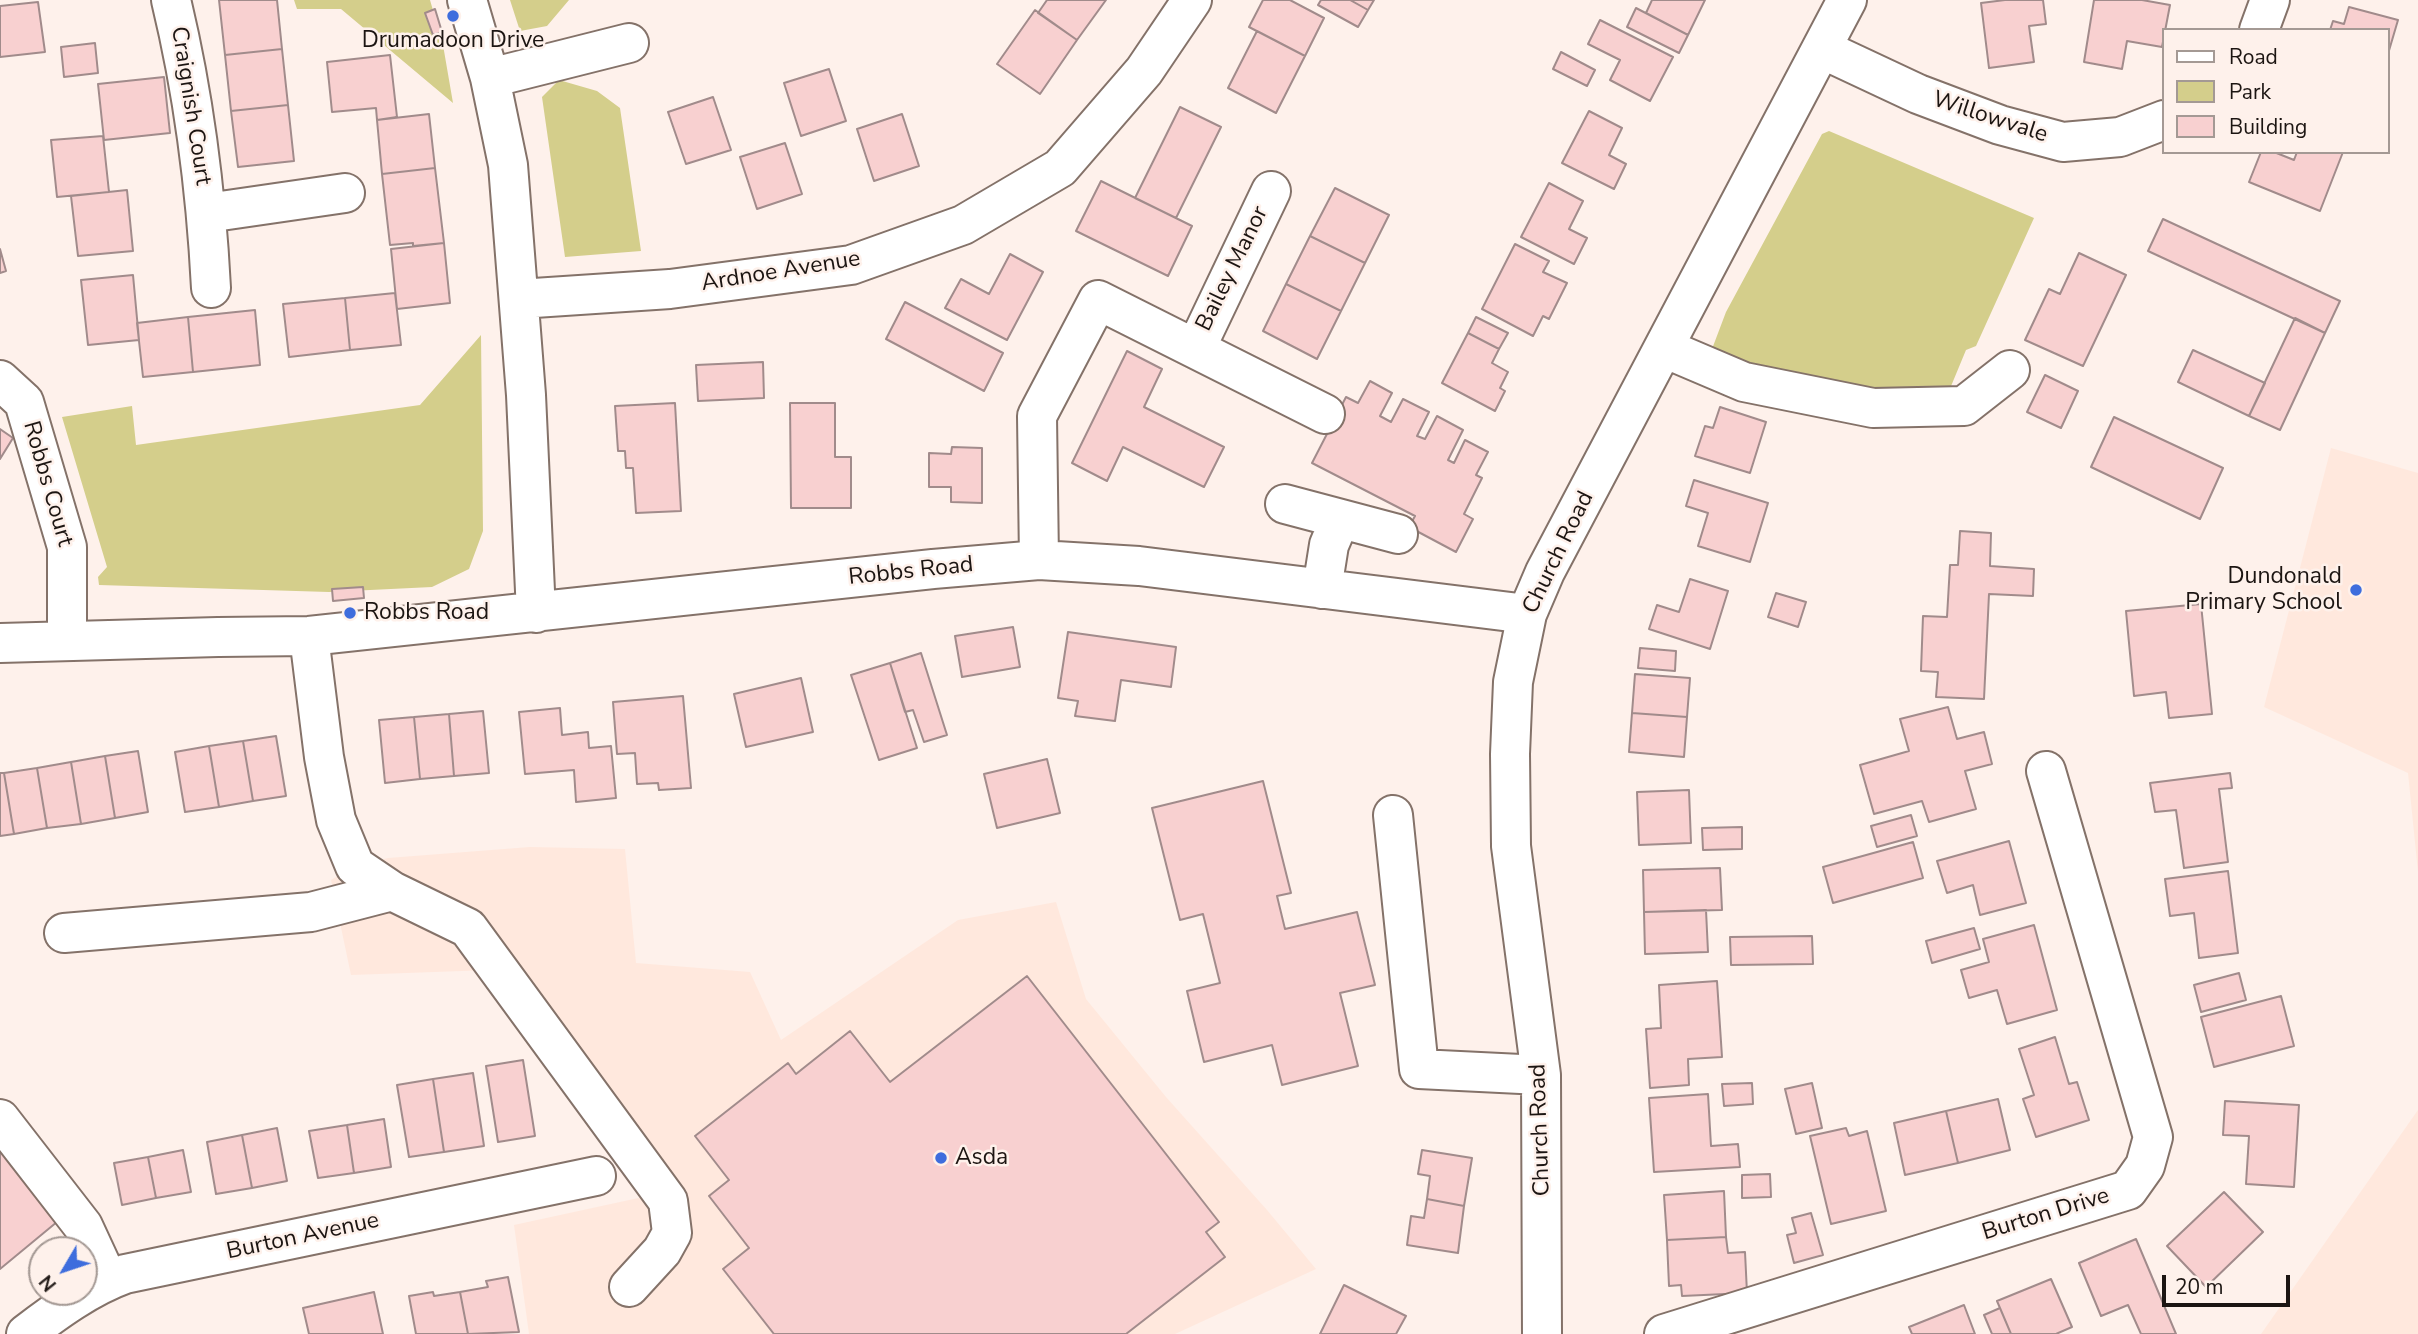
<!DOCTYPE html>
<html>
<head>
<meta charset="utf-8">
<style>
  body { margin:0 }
  #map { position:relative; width:2418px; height:1334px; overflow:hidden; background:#fef1eb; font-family:"Nunito Sans",sans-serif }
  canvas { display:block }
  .legend { position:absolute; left:2162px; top:28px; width:228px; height:126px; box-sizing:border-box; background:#fef1eb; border:2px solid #a49994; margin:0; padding:9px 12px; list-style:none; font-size:21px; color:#1c1512 }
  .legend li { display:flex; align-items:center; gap:14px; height:35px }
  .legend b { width:35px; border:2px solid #a49994 }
  .north { position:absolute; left:28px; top:1236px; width:70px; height:70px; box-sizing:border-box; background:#fef1eb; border:2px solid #a49994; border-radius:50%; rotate:231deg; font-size:19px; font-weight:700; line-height:28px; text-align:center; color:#1c1512 }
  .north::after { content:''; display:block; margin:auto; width:24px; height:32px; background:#3e6ddd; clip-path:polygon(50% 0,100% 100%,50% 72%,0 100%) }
  .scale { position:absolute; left:2162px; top:1275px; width:128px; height:32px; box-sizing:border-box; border:4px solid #1c1512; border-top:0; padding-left:9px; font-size:21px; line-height:24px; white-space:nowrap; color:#1c1512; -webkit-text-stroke:5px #fef1eb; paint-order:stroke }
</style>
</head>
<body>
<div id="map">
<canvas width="2418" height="1334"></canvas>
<ul class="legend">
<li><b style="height:9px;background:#fff"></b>Road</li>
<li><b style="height:19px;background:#d4ce8b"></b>Park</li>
<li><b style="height:19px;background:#f8d0d0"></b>Building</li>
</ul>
<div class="north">N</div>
<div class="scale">20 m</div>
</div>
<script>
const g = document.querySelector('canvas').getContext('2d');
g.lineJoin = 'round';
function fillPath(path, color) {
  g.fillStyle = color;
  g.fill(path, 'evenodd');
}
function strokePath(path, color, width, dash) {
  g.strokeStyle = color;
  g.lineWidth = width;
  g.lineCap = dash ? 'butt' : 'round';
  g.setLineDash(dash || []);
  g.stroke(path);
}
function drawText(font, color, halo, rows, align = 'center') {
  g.font = font + ' "Nunito Sans",sans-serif';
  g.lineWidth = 5;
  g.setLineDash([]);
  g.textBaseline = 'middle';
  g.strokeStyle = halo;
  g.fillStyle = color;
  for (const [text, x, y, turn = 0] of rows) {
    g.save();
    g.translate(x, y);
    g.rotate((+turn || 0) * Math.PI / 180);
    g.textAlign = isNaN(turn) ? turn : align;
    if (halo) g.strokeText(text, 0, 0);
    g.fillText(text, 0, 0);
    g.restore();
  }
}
fillPath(new Path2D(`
  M2331 448 2418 473V872L2408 773 2264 707Z
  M530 847 625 849 636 963 750 972 781 1040 958 920 1056 902 1086 999 1166 1097 1267 1210 1316 1269 1175 1334H529L514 1225 643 1197 490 970 351 975 331 880 355 866 388 858Z
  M2418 1110V1334H2261Z`), '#ffe8dd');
fillPath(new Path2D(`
  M294 0H430L443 45 453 103 341 9H297Z
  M510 0H569L547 26 520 31Z
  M559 80 597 91 620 108 641 251 565 257 542 97Z
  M1829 131 2034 218 1976 346 1966 350 1949 391 1927 400 1741 363 1712 349 1726 312 1822 134Z
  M481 335 483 531 469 569 432 587 329 592 99 585 98 577 107 567 62 417 132 406 136 445 420 405Z`), '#d4ce8b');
const building = new Path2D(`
  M219 0H277L282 49 225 55Z
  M1047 0H1106L1077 40 1038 13Z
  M1263 0H1290L1324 18 1305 56 1249 27Z
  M1321 0H1350L1368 10 1358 27 1318 5Z
  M1350 0H1374L1368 10Z
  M1652 0H1705L1688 35 1646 13Z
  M2043 0 2046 24 2029 26 2034 62 1989 68 1981 3 2005 0Z
  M2094 0H2142L2170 5 2162 47 2127 41 2122 69 2084 62Z
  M38 2 45 52 0 57V6Z
  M2349 7 2398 20 2388 54V30H2330L2333 21 2344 24Z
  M1636 8 1688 35 1679 53 1627 27Z
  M435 9 442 32 433 35 425 13Z
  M1035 10 1077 40 1040 94 997 64Z
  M1600 20 1673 57 1650 101 1610 80 1620 60 1588 44Z
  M1257 31 1305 56 1276 113 1228 88Z
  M95 43 98 73 64 77 61 47Z
  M282 49 288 105 231 111 225 55Z
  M1561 52 1595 70 1587 86 1553 69Z
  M390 55 397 117 377 120 376 108 332 112 327 62Z
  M829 69 846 121 801 136 784 83Z
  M164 77 170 133 104 140 98 84Z
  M713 97 731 150 686 164 668 112Z
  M288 105 294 161 238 167 231 111Z
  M1180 107 1221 127 1176 218 1135 198Z
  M1589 111 1622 128 1609 155 1626 164 1614 189 1562 163Z
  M429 114 435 168 382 174 377 120Z
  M902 114 919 166 874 181 857 129Z
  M103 136 109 192 57 197 51 140Z
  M785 143 802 194 757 209 740 157Z
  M2261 152H2274L2294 160 2297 152H2343L2320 211 2249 182Z
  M435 168 444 243 413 246V243L390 245 382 174Z
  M1101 181 1192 226 1168 276 1076 231Z
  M1549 183 1583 201 1569 229 1587 238 1574 264 1521 237Z
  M1335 188 1389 215 1365 263 1310 236Z
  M127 190 133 251 78 256 71 196Z
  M2163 219 2340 301 2325 333 2148 251Z
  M1310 236 1365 263 1341 311 1286 284Z
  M444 243 450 303 397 309 391 249Z
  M1515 244 1549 261 1543 272 1567 283 1549 319 1543 316 1533 336 1482 309Z
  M0 249 6 271 0 273Z
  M2079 253 2126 275 2083 366 2025 340 2049 289 2060 294Z
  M1010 254 1043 272 1007 340 945 308 961 279 989 294Z
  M133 275 139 340 88 345 81 280Z
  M1286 284 1341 311 1317 359 1263 331Z
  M395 293 401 345 350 350 345 298Z
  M345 298 350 350 289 357 283 304Z
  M905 302 1003 353 984 391 886 339Z
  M255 310 260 365 193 372 188 317Z
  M188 317 193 372 143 377 137 323Z
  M1476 317 1508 333 1499 349 1468 333Z
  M2295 318 2325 333 2280 430 2249 416Z
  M1468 333 1499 349 1492 363 1508 372 1500 388 1505 391 1495 411 1442 383Z
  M2193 350 2265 383 2249 416 2178 382Z
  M1127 351 1162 369 1144 407 1224 447 1204 487 1123 447 1107 481 1072 463Z
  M763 362 764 398 698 401 696 365Z
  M2045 375 2078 391 2061 428 2027 412Z
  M1370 381 1392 393 1380 416 1391 422 1403 399 1429 412 1417 436 1425 439 1437 416 1463 430 1448 460 1454 463 1465 440 1488 452 1476 475 1482 478 1464 514 1473 519 1456 552 1409 527 1415 516 1312 463 1346 397 1358 403Z
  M675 403 681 511 636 513 633 468H626L625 451H618L615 406Z
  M790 403H835V457H851V508H791Z
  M1720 407 1766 422 1750 473 1695 456 1705 426 1713 428Z
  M2114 417 2223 468 2200 519 2091 467Z
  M0 429 13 438 0 459Z
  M952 447 982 448V503L951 502V487H929V453L951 454Z
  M1694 480 1768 503 1750 562 1698 546 1708 513 1686 506Z
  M1960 531 1991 533 1990 566 2034 569 2033 596 1989 594 1984 699 1936 697 1938 672 1921 671 1923 616 1947 617 1950 565H1958Z
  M1690 579 1728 591 1710 649 1649 629 1657 605 1679 612Z
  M363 587 364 598 333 601 332 589Z
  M1776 593 1806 602 1798 627 1768 617Z
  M2201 604 2212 714 2169 718 2166 692 2134 696 2126 611Z
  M1013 627 1020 667 962 677 955 636Z
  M1068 632 1176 647 1171 687 1121 680 1115 721 1075 716 1078 701 1058 698Z
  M1640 648 1676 651 1675 671 1638 668Z
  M921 653 947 735 924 742 913 710 905 712 890 663Z
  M890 663 917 748 879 760 851 675Z
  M1635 674 1690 678 1687 717 1632 713Z
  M801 678 813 732 746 747 734 694Z
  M683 696 691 788 659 790 658 783 637 784 635 753 617 754 613 702Z
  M1948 707 1957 739 1984 732 1992 764 1965 771 1976 809 1929 822 1922 801 1874 814 1860 765 1909 751 1900 719Z
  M560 708 562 735 588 732 589 748 611 746 616 798 576 802 574 770 525 774 519 712Z
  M483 711 489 773 454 776 449 714Z
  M1632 713 1687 717 1684 757 1629 752Z
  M449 714 454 776 420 779 414 717Z
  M414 717 420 779 385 783 379 720Z
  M276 736 286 796 253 801 243 741Z
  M243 741 253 801 219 807 209 746Z
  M209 746 219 807 185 812 175 752Z
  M138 751 148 812 115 818 105 756Z
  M105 756 115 818 81 824 71 762Z
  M1047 759 1060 813 997 828 984 774Z
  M71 762 81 824 47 828 37 768Z
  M37 768 47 828 14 834 4 773Z
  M0 773H4L14 834 0 836Z
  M2230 773 2232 788 2219 789 2228 862 2184 868 2176 810 2155 812 2150 783Z
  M1263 781 1291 893 1277 896 1285 929 1357 912 1375 985 1340 993 1358 1066 1282 1085 1272 1045 1204 1062 1187 991 1220 983 1203 914 1180 920 1152 808Z
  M1689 790 1691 843 1639 845 1637 792Z
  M1911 815 1917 836 1877 847 1871 826Z
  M1742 827V849L1703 850 1702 828Z
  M2009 841 2026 903 1980 915 1973 885 1947 893 1937 861Z
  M1913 842 1923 878 1833 903 1823 867Z
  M1720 868 1722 910 1644 912 1643 870Z
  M2228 871 2238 953 2199 958 2194 913 2170 916 2165 879Z
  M1706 910 1708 952 1645 954 1644 912Z
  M2034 925 2057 1010 2007 1024 1997 990 1969 998 1961 970 1989 962 1983 939Z
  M1974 928 1980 949 1932 963 1926 941Z
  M1812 936 1813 964 1731 965 1730 937Z
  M2239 973 2246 1000 2201 1012 2194 985Z
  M1027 976 1219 1222 1206 1232 1225 1257 1126 1334H774L723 1269 749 1248 709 1196 729 1180 695 1136 788 1063 796 1074 850 1031 890 1082Z
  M1717 981 1722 1057 1688 1059 1689 1085 1650 1088 1646 1029 1661 1028 1659 985Z
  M2281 996 2294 1046 2214 1067 2201 1017Z
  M2055 1037 2069 1084 2077 1082 2089 1120 2036 1137 2023 1099 2034 1095 2019 1049Z
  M523 1060 535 1136 498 1142 486 1066Z
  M473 1073 484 1146 444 1152 433 1079Z
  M433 1079 444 1152 409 1157 397 1085Z
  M1752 1083 1753 1104 1724 1106 1722 1084Z
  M1812 1083 1822 1128 1796 1134 1785 1089Z
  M1708 1094 1711 1146 1738 1144 1740 1167 1654 1172 1649 1098Z
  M1998 1099 2010 1150 1958 1163 1946 1111Z
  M2225 1101 2299 1105 2294 1187 2246 1184 2249 1136 2223 1135Z
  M1946 1111 1958 1163 1905 1175 1894 1123Z
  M384 1119 391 1167 354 1173 347 1125Z
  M347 1125 354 1173 318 1178 309 1131Z
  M0 1128 69 1212 0 1269Z
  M277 1128 287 1181 252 1188 242 1135Z
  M1846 1128 1849 1136 1867 1131 1886 1211 1831 1224 1810 1136Z
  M242 1135 252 1188 216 1194 207 1142Z
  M183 1150 191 1192 156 1198 148 1157Z
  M1422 1150 1472 1158 1464 1206 1427 1199 1430 1176 1418 1174Z
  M148 1157 156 1198 122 1205 114 1163Z
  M1770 1174 1771 1197 1742 1198V1175Z
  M1724 1191 1726 1237 1667 1240 1664 1195Z
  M2224 1192 2263 1232 2206 1287 2167 1246Z
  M1427 1199 1464 1206 1458 1253 1407 1245 1411 1216 1424 1218Z
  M1811 1213 1823 1255 1794 1263 1787 1235 1796 1233 1792 1218Z
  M1726 1237 1728 1253 1745 1252 1747 1293 1682 1296 1681 1285 1669 1286 1667 1240Z
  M2136 1239 2176 1334H2141L2128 1305 2101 1316 2079 1263Z
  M508 1277 519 1332 468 1334 460 1292 488 1287 486 1281Z
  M2051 1279 2072 1327 2056 1334H2011L1997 1301Z
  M1344 1285 1406 1316 1396 1334H1320Z
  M374 1292 383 1334H309L303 1308Z
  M433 1292 434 1296 460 1292 468 1334H416L409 1296Z
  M1964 1305 1975 1334H1912L1909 1327Z
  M2000 1308 2011 1334H1992L1984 1315Z`);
fillPath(building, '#f8d0d0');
strokePath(building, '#a18b8b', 2);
const minor = new Path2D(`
  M171 0C194 95 206 191 211 288
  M467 0 490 78 508 165 526 395 536 613
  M2259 30 2270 0
  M1822 49 1918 94 2000 125 2063 142 2120 137 2164 120
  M490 78 629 43
  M207 213 345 193
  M519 299 670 289 851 265 963 225 1060 168 1144 71 1192 0
  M1196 348 1271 191
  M1664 348 1744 382 1873 408 1964 406 2010 370
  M0 380 24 402 67 547V641
  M1285 504 1398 534
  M1039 560 1037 416 1098 300 1325 414
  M1322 589 1329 545 1340 519
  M309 636 324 757 336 820 355 866 392 891 468 928 668 1201 672 1233 662 1251 629 1287
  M0 643 218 637 309 636 933 569 1039 560 1139 566 1527 614
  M1393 815 1419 1069 1541 1075
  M64 933 311 912 392 891
  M0 1119 83 1226 108 1280
  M26 1334C56 1311 89 1287 125 1274L596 1176
  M1542 1334 1541 1075 1511 846 1510 754 1513 682 1527 614 1545 572 1847 0
  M1664 1334 2128 1190 2145 1166 2153 1137 2046 771`);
strokePath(minor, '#847269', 42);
strokePath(minor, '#fff', 38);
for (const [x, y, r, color] of [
  [453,16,7,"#3e6ddd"],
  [2356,590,7,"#3e6ddd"],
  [350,613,7,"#3e6ddd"],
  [941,1158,7,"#3e6ddd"]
]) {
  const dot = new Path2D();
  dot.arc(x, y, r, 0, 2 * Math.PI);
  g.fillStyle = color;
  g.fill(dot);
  strokePath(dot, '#fef1eb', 2.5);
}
drawText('23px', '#1c1512', '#fef1eb', [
  ["Drumadoon Drive",453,41,"center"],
  ["Dundonald",2342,577,"right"],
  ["Primary School",2342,603,"right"],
  ["Robbs Road",364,613],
  ["Asda",955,1158]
], 'left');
drawText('23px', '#1c1512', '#fef1eb', [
  ["Craignish Court",190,106,81],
  ["Willowvale",1990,118,18],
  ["Bailey Manor",1233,269,-64],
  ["Ardnoe Avenue",781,272,-9],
  ["Robbs Court",47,484,74],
  ["Church Road",1559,553,-64],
  ["Robbs Road",911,572,-6],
  ["Church Road",1541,1130,-92],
  ["Burton Drive",2046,1215,-17],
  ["Burton Avenue",303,1237,-12]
]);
</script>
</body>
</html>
